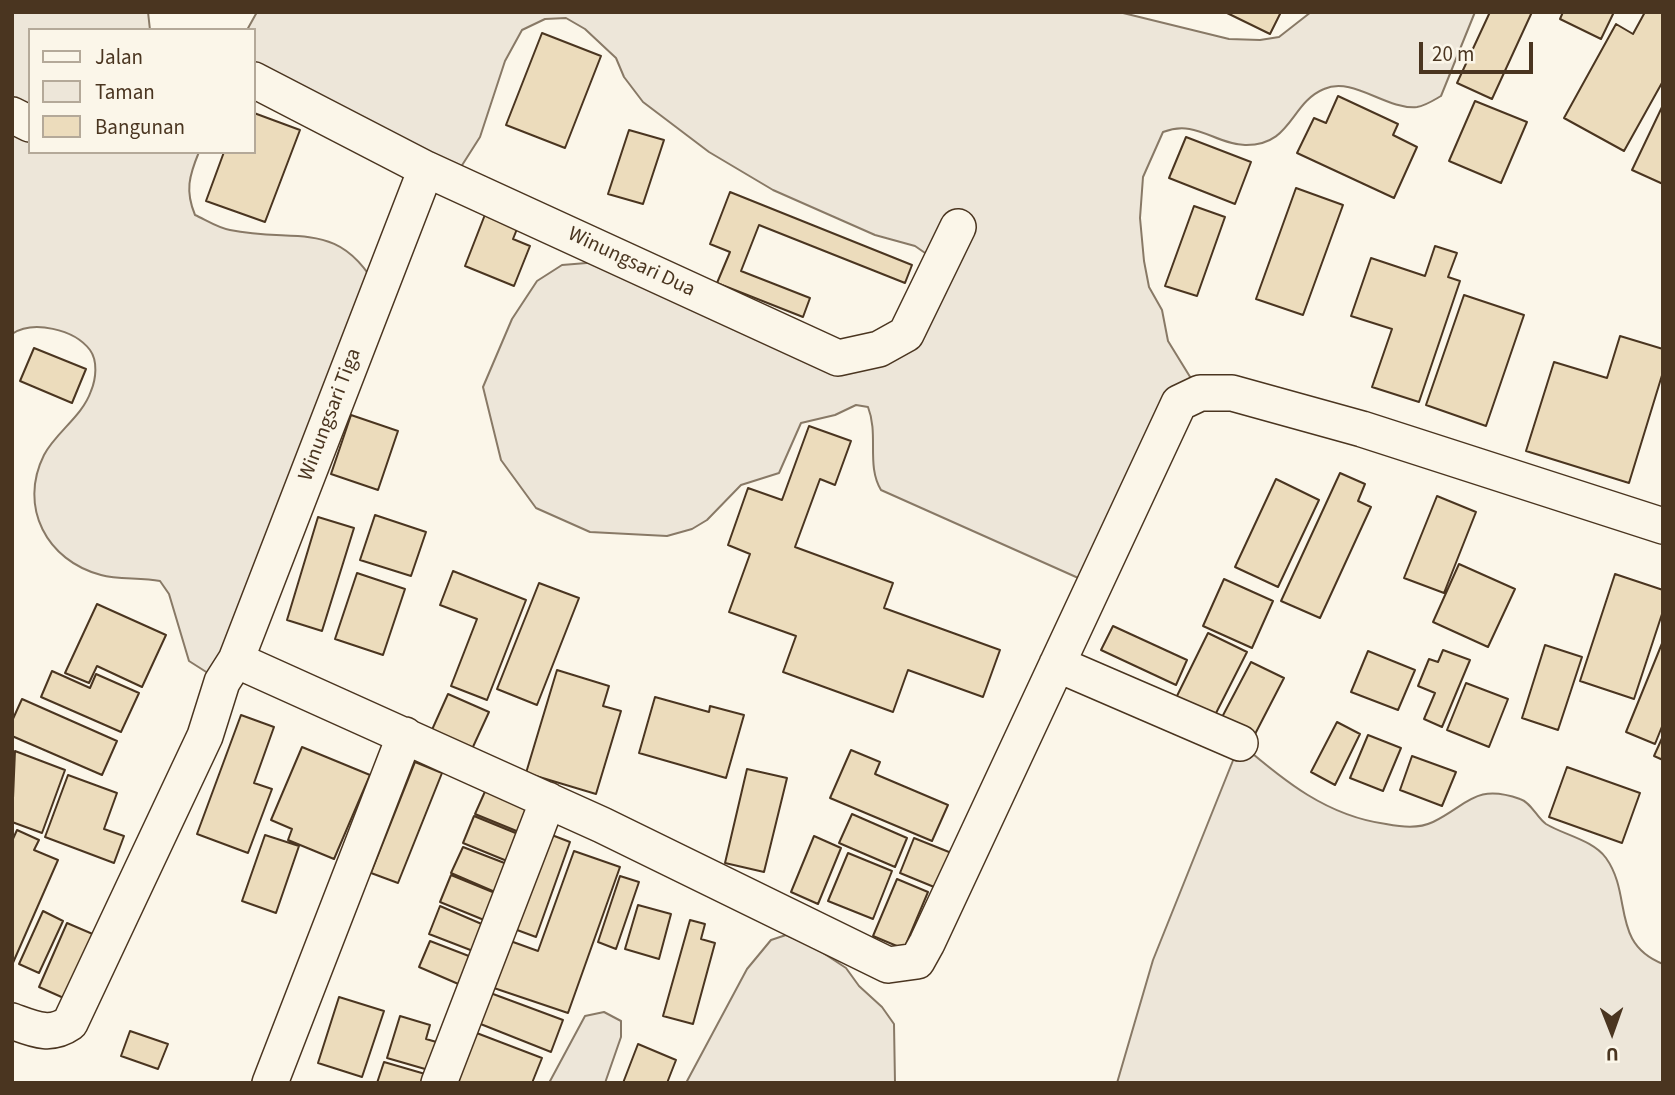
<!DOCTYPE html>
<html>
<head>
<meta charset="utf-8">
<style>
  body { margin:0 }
  #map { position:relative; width:1675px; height:1095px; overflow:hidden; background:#fbf6e9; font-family:"Source Sans 3",sans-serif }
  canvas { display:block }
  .frame { position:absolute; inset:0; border:14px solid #4a3520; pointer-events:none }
  .legend { position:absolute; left:28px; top:28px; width:228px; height:126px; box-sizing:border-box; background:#fbf6e9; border:2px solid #b4a999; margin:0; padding:9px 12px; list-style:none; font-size:21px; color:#4a3520 }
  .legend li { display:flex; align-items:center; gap:14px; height:35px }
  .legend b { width:35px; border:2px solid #b4a999 }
  .north { position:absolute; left:1577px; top:997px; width:70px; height:70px; -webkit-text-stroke:5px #fbf6e9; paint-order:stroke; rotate:179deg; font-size:19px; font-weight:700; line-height:28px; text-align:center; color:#4a3520 }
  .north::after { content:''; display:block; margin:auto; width:24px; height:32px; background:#4a3520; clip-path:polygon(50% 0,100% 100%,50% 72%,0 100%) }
  .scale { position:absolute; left:1419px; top:42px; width:114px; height:32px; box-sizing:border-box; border:4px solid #4a3520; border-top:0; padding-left:9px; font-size:21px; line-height:24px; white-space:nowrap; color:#4a3520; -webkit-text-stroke:5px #fbf6e9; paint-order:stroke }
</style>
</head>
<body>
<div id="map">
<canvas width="1675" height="1095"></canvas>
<div class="frame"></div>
<ul class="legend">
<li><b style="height:9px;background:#fbf6e9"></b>Jalan</li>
<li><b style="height:19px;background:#ede6d9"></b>Taman</li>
<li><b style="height:19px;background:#ecdcbc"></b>Bangunan</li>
</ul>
<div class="north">U</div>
<div class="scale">20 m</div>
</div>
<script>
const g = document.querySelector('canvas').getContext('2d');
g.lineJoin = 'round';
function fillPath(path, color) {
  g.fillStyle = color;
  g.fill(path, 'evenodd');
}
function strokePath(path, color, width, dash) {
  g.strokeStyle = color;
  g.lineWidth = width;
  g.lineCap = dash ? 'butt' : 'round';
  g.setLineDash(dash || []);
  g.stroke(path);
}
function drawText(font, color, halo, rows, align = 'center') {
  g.font = font + ' "Source Sans 3",sans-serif';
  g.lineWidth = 5;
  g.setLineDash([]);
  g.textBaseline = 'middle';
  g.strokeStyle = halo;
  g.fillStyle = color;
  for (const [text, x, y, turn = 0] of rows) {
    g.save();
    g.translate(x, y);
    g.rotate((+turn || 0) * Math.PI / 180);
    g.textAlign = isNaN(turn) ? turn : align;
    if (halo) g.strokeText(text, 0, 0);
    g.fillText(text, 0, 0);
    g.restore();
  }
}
const green = new Path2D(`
  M12 12H148L150 30H30V152H199C189 176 185 191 195 215 206 220 218 228 230 230 297 244 339 217 379 291L222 682 189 661 169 594 160 581C141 577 118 580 101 575 47 561 18 507 44 455 56 432 82 417 91 391 96 379 98 361 90 350 74 329 33 320 12 334Z
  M257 12H1119L1229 39 1260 40 1279 37 1311 12H1475L1441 96C1434 100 1425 106 1417 107 1386 110 1353 76 1324 89 1290 103 1292 146 1245 145 1214 144 1196 119 1163 132L1143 177 1140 218 1144 261 1149 287 1162 310 1168 341 1200 393 1094 585 881 490C866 465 879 435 868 407L856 405 835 415 801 423 779 473 741 485 707 520 692 529 667 536 590 532 536 508 501 460 483 387 512 319 537 281 562 265 599 262 838 358 879 349 928 255 915 246 875 235 773 190 709 152 643 102 624 77 616 58 585 29 566 18 545 19 522 30 505 61 480 137 452 181 254 80V30H247Z
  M1240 743C1284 781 1327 816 1386 824 1402 827 1418 829 1433 822 1468 805 1475 783 1520 799 1531 802 1537 818 1546 824 1564 835 1593 840 1606 858 1633 896 1610 943 1663 964V1083H1117L1153 960Z
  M786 935 814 947 846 968 859 986 882 1007 894 1024 895 1083H686L747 969 771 940Z
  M604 1012 621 1021V1037L605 1083H549L585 1016Z`);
fillPath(green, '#ede6d9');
strokePath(green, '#887966', 2);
const building = new Path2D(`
  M1225 12H1281L1270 34Z
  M1490 12H1532L1492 99 1457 83Z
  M1563 12H1614L1601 39 1560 19Z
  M1645 12H1663V81L1624 151 1564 118 1616 24 1633 34Z
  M542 33 601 56 565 148 506 125Z
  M1338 96 1398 124 1393 135 1417 147 1394 198 1297 153 1314 118 1326 123Z
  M1475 101 1527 122 1501 183 1449 161Z
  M1663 105V184L1632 170Z
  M254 113 300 130 265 222 206 201 224 152H254Z
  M629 130 664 140 643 204 608 194Z
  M1186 137 1251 162 1235 204 1169 178Z
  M1296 188 1343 205 1303 315 1256 299Z
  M730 192 912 265 905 283 759 225 741 271 810 298 803 317 717 283 730 252 710 244Z
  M1194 206 1225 217 1197 296 1165 286Z
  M486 212 519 224 513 239 530 246 514 286 465 266Z
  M1435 246 1457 253 1448 277 1460 281 1419 402 1372 387 1392 329 1351 316 1371 258 1425 276Z
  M1464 295 1524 315 1486 426 1426 405Z
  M1620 336 1663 349V372L1629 483 1526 451 1554 362 1607 378Z
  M34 348 86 369 72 403 20 381Z
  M351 415 398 431 378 490 331 474Z
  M809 426 851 441 835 485 820 479 795 547 893 583 884 608 1000 650 983 697 908 670 893 712 783 672 796 636 729 612 750 554 728 545 748 488 782 500Z
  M1340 473 1365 484 1358 501 1371 507 1320 618 1281 601Z
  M1276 479 1319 500 1278 587 1235 567Z
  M1437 496 1476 512 1444 593 1404 578Z
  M375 515 426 532 411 576 360 560Z
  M318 517 354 528 322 631 287 620Z
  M1459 564 1515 589 1488 647 1433 622Z
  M453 571 526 600 487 700 451 686 477 619 440 605Z
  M357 573 405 589 383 655 335 639Z
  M1615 574 1663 590V611L1634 699 1580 681Z
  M1224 579 1273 601 1252 648 1203 626Z
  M539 583 579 598 537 705 497 689Z
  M97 604 166 635 142 687 97 666 89 683 65 673Z
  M1113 626 1187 660 1176 685 1101 650Z
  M1208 633 1247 652 1213 719 1175 700Z
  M1663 641V724L1655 744 1626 732Z
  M1545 645 1582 657 1558 730 1522 718Z
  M1443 650 1470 660 1442 727 1424 719 1435 693 1418 686 1429 659 1438 662Z
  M1368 651 1415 670 1398 710 1351 692Z
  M1251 662 1284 678 1253 738 1220 721Z
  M557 670 609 686 603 706 621 711 596 794 526 773Z
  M52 671 90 688 96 674 139 693 121 732 41 697Z
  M1466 683 1508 699 1489 747 1447 730Z
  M448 694 489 712 472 749 431 732Z
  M655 697 709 712 710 706 744 715 726 778 639 753Z
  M22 699 117 741 102 775 12 736V721Z
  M241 715 274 727 254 783 272 789 248 853 197 834Z
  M1337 722 1360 734 1335 785 1311 772Z
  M1368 735 1401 748 1383 791 1350 778Z
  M1663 736V760L1654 756Z
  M302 747 370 775 334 859 288 840 292 829 271 820Z
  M851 750 880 762 875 774 948 805 932 841 830 798Z
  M15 751 65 770 42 833 12 822Z
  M1412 756 1456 772 1442 806 1400 790Z
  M415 762 442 773 398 883 371 873Z
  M1567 767 1640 793 1622 843 1549 817Z
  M747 769 787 778 764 872 725 863Z
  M68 775 117 793 104 829 124 836 114 863 45 837Z
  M487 787 531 804 519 832 475 814Z
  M852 814 907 838 895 867 839 843Z
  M474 816 518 834 507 861 463 843Z
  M17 830 39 840 34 850 58 860 12 965V841Z
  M544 832 570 842 536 937 509 927Z
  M265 835 299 846 276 913 242 901Z
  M814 836 841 848 818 904 791 892Z
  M914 838 954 854 939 889 900 873Z
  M463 847 507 864 495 892 451 873Z
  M574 851 620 867 568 1013 485 985 502 938 538 951Z
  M848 853 892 871 873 919 828 901Z
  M451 875 495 893 484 920 440 902Z
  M620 876 639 882 616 949 598 942Z
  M897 879 928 892 904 949 873 936Z
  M638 905 671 914 659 959 625 949Z
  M440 906 484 925 473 951 429 934Z
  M43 911 63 921 39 973 19 964Z
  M690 920 705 924 701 939 715 943 693 1024 663 1016Z
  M67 923 95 935 66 999 39 987Z
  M430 941 474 958 463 986 419 967Z
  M485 991 563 1020 551 1052 473 1021Z
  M339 997 384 1011 362 1077 318 1063Z
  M400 1016 430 1025 426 1039 440 1043 432 1071 387 1058Z
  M130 1031 168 1044 158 1069 121 1056Z
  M474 1032 542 1058 532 1083H454Z
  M638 1044 676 1060 667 1083H623Z
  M384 1062 432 1076 430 1083H377Z`);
fillPath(building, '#ecdcbc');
strokePath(building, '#4a3520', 2);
const minor = new Path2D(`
  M254 80 426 169 838 358 879 349 906 334 958 227
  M12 115 30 124
  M236 660 426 169
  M1057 664 1240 743
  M12 1021C34 1029 50 1037 70 1023L205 736 222 682 236 660 602 825 888 965 917 961 927 943 1179 403 1200 393H1232L1362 429 1663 526
  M270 1083 405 735
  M439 1083 548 800`);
strokePath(minor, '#4a3520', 38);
strokePath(minor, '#fbf6e9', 35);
drawText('21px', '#4a3520', '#fbf6e9', [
  ["Winungsari Dua",631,263,25],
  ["Winungsari Tiga",331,415,-69]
]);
</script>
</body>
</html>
